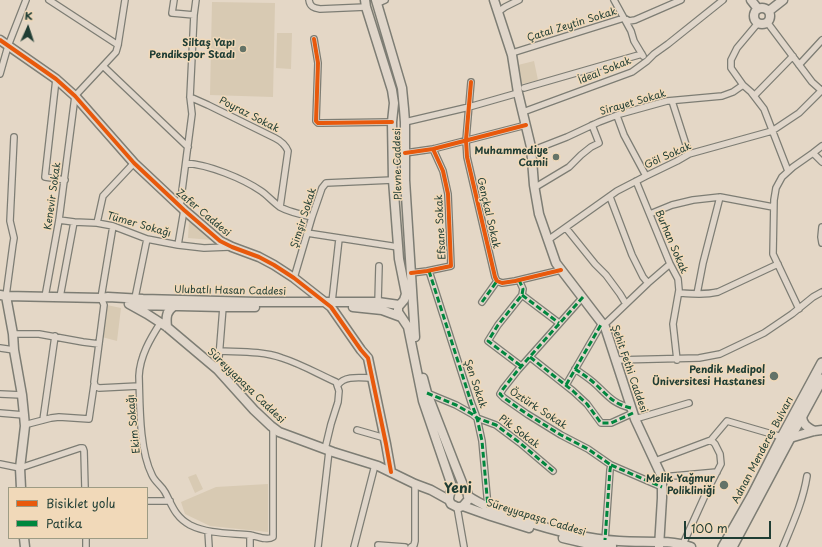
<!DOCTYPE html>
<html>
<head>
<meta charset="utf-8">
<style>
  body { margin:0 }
  #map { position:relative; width:822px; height:547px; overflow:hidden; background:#e4d7c6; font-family:"Playpen Sans",sans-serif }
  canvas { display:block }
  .legend { position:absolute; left:8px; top:487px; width:140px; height:52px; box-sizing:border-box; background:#f1d9b9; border:1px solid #9d9b84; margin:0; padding:5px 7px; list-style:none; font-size:12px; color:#1f3d34 }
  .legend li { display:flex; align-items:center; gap:8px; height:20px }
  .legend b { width:20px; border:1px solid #9d9b84 }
  .north { position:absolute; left:8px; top:8px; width:40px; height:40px; -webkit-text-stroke:3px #f1d9b9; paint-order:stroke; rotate:3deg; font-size:11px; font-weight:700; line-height:16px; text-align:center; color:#1f3d34 }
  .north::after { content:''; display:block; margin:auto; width:14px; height:18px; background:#1f3d34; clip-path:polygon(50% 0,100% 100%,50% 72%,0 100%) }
  .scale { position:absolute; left:684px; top:521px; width:87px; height:18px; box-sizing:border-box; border:2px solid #1f3d34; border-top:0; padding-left:5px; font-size:12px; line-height:14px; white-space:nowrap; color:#1f3d34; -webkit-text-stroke:3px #f1d9b9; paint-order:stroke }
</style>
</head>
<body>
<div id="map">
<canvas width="822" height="547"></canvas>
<ul class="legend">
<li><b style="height:5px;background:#e8590c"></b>Bisiklet yolu</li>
<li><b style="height:5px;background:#00873e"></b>Patika</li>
</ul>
<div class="north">K</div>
<div class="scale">100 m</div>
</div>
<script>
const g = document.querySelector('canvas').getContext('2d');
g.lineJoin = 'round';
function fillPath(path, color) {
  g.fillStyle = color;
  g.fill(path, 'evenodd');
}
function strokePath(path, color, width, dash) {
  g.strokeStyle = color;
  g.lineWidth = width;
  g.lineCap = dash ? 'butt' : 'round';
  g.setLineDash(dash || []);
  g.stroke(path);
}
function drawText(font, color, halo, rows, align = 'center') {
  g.font = font + ' "Playpen Sans",sans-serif';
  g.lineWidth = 3;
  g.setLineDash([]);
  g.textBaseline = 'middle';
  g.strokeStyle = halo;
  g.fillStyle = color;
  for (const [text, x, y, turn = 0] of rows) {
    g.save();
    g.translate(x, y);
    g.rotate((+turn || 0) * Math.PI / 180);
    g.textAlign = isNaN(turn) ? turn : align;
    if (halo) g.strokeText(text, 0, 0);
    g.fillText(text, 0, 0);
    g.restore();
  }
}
fillPath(new Path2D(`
  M212 2 275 3 273 97 210 95Z
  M277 33H292L291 69 276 68Z
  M534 61 538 80 522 84 518 65Z
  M189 221H191L213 239 212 240 188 238Z
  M107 305 121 308 117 341 102 337Z
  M196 474 203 489 195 493 188 477Z
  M268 484V532L210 526 185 514 181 502 216 487Z`), '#d8cab3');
const street = new Path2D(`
  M49 0 118 45
  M174 0 172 13 194 15
  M309 0C310 7 314 8 320 9L366 7
  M614 0 631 31 634 41 643 56
  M378 3 385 0
  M498 12 505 7 519 0
  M767 22 812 82 822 91
  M758 23 737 48 731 60V68L743 85 751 92 764 109 788 171
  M314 39 318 63 316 121 318 123H322L392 122
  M512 53 624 18 629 21 635 20 681 0
  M799 65 822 40
  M103 66 188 147
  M0 74 8 46 26 0
  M56 79 45 177 65 180
  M471 82 466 140 467 157 495 277 497 281 502 283 515 281 561 270
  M524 88 642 54
  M754 96 793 56
  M190 97 208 105 275 138C281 141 285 144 288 151L280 207
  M672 101 689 154
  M523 112 632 72 647 61 654 54 668 44 723 0
  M617 116 624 135 646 176
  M405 122 469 107 518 93
  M531 151 567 137 599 122 620 114 667 101 722 96 733 92 743 85
  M405 153 433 149 526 125
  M813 153 822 162
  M186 163C209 165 242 178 261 191 267 195 273 202 280 207 287 211 303 215 312 217
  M636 181 670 264 678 279 679 290 673 324 677 360
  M534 188 569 167 581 155 591 147 599 143 592 125
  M610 197 632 255 643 277 648 283
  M180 206 192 114 190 97 194 15 196 0
  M650 214 672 205 693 200 720 197 773 207
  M59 220 74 222 97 223 113 226 147 239 178 245 184 210
  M97 223 103 196 134 163
  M113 226 101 298 104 305 94 382 95 386 99 388 139 386
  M822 227 821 237 822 243
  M566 228 595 264 606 275 620 294 626 304
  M307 233 398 247
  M548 240 617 191 646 176 677 161 689 154 772 131 799 113 822 90
  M178 245 204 248 229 247
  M429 271 471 402 477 418 482 441 488 507
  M411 273 427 271 451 266 448 194 443 171 433 149
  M294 278 312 217 322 188 326 183 393 180
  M519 280 523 289 522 295 498 325 488 341 521 366
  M679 293C693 294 705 295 718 292L778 264
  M697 294 703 263 720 197
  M522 295 559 323
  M6 296 13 244 14 238 10 221 14 137
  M45 297 59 220 75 96 116 52 118 45 125 0
  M60 297 74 222
  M583 297 518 370 503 389 500 394 504 398 527 414 561 435 588 449 611 465 610 470 605 540
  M135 298 147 239
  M332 302 339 239
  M378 302 379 266
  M482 302 497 281
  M799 309 773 254 774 200 776 188 782 177 793 167 813 153 822 146
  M161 322C150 339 140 356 139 376 140 405 139 449 152 475 155 482 161 485 165 492 172 505 175 517 190 525 208 534 230 533 250 535
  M604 325 648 283 670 264
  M13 334H39L83 342 99 344
  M0 348 14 350
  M220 351C241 352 262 351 282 358 301 364 318 374 336 382L339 391 338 402 331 424 325 449
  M530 357 573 391 587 404 601 423H611L633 413
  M616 360 699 358 720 354 764 333 792 314 813 297 822 292
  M575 369C581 373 587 377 593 382 608 395 611 403 631 408
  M218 370 223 307
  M338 385C345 375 361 378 372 378
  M566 385 602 323
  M427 393 456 405 472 414 477 418 496 425 520 443 553 471
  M0 394 22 395
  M0 413 24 415
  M635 419 689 403
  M43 420 55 336
  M24 425 51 418 59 417 89 419 94 385
  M357 430 385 438
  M655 461 711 440 727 421 782 437
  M0 464 20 468 80 448H83L84 451 85 488
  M611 465 662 487
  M662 477 717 472
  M147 501H170
  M457 507 464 547
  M208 531 209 547
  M86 538V547
  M683 544 707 491 721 464 720 454 715 444 711 440
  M378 545 405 547
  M250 547V535C256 536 267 541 273 537V428
  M318 547 329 451
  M354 547 375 465
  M411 547 414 545 415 541V484
  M783 547C793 523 803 501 807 476`);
const secondary = new Path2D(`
  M365 0 366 7 392 90 394 103 392 122 393 180 399 259 406 294 404 300 398 307V312L408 327 423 401 453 489
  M376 0 402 88 404 109 405 122V180L415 337
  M494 0 512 55 518 93 531 147 534 185 539 214 556 263 605 327 635 419 662 477V498L659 547
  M751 0 758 9
  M754 16a8 8 0 1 1 16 0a8 8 0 1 1-16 0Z
  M769 11 783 0
  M0 40 56 79 75 96 134 163 184 210 220 241 232 247 259 257 274 265 294 278 331 307 361 350 368 358 386 444 391 472
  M0 295 6 296 101 298 108 297 143 299 257 302H378L399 305
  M6 296 13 334 14 350 22 395 24 415 25 426 20 468 21 488
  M129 304 147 314 167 327 218 370 254 410 271 426 279 432 333 452 378 466 415 484 431 490 449 500 451 504 457 507H460L463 506 469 499 467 492 463 488C454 485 449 491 449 500
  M135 305 223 307H255
  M353 307 382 310 401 317
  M167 327C166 318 166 311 174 306
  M423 378 427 393 455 465 465 490
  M802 417C803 425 807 427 814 431
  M790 438 814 431 822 430
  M468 496C483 506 501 513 518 519 551 530 584 539 619 541 643 543 668 539 691 547
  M463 506 491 516 529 528
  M24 538 25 547
  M563 538 593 545 612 546`);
const primary = new Path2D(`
  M723 547 752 496 782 437 822 363
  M732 547 790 438 822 379`);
strokePath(street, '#7d7d74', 8);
strokePath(secondary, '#7d7d74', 11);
strokePath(primary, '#7d7d74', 12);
strokePath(street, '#e0d6ca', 5.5);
strokePath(secondary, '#e0d6ca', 8);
strokePath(primary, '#e0d6ca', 9);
strokePath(new Path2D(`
  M429 271 471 402 477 418 482 441 488 507
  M519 280 523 289 522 295 498 325 488 341 521 366
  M522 295 559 323
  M583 297 518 370 503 389 500 394 504 398 527 414 561 435 588 449 611 465 610 470 605 540
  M482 302 497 281
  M530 357 573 391 587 404 601 423H611L633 413
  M575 369C581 373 587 377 593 382 608 395 611 403 631 408
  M566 385 602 323
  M427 393 456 405 472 414 477 418 496 425 520 443 553 471
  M611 465 662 487`), '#00873e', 3, [6, 3]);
strokePath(new Path2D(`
  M314 39 318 63 316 121 318 123H322L392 122
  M0 40 56 79 75 96 134 163 184 210 220 241 232 247 259 257 274 265 294 278 331 307 361 350 368 358 386 444 391 472
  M471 82 466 140 467 157 495 277 497 281 502 283 515 281 561 270
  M405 153 433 149 526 125
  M411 273 427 271 451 266 448 194 443 171 433 149`), '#e8590c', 4);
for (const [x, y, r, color] of [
  [243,49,4,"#647367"],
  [556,157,4,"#647367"],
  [774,376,5,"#647367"],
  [724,485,5,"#647367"]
]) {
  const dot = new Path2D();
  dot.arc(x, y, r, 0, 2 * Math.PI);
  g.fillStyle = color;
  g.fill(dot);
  strokePath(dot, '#f1d9b9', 1.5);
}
drawText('10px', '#1f3d34', '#f1d9b9', [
  ["Çatal Zeytin Sokak",572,25,-17],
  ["İdeal Sokak",605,71,-22],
  ["Sirayet Sokak",633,103,-16],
  ["Poyraz Sokak",249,115,27],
  ["Göl Sokak",668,156,-24],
  ["Plevne Caddesi",398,164,-91],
  ["Kenevir Sokak",53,196,-82],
  ["Zafer Caddesi",203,213,40],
  ["Gençkal Sokak",488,213,77],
  ["Şimşir Sokak",304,218,-72],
  ["Tümer Sokağı",139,225,16],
  ["Efsane Sokak",441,227,-93],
  ["Burhan Sokak",671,242,67],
  ["Ulubatlı Hasan Caddesi",230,291,1],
  ["Şehit Fethi Caddesi",629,369,71],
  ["Şen Sokak",475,384,71],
  ["Süreyyapaşa Caddesi",246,386,44],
  ["Öztürk Sokak",538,409,33],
  ["Ekim Sokağı",134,424,-96],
  ["Pik Sokak",519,432,37],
  ["Adnan Menderes Bulvarı",763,450,-62],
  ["Süreyyapaşa Caddesi",536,518,17]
]);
drawText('bold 10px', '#1f3d34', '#f1d9b9', [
  ["Siltaş Yapı",235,43],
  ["Pendikspor Stadı",235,55],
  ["Muhammediye",548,151],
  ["Camii",548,163],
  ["Pendik Medipol",765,370],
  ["Üniversitesi Hastanesi",765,382],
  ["Melik Yağmur",715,479],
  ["Polikliniği",715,491]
], 'right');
drawText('bold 14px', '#1f3d34', '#f1d9b9', [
  ["Yeni",458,489]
]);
</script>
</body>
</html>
